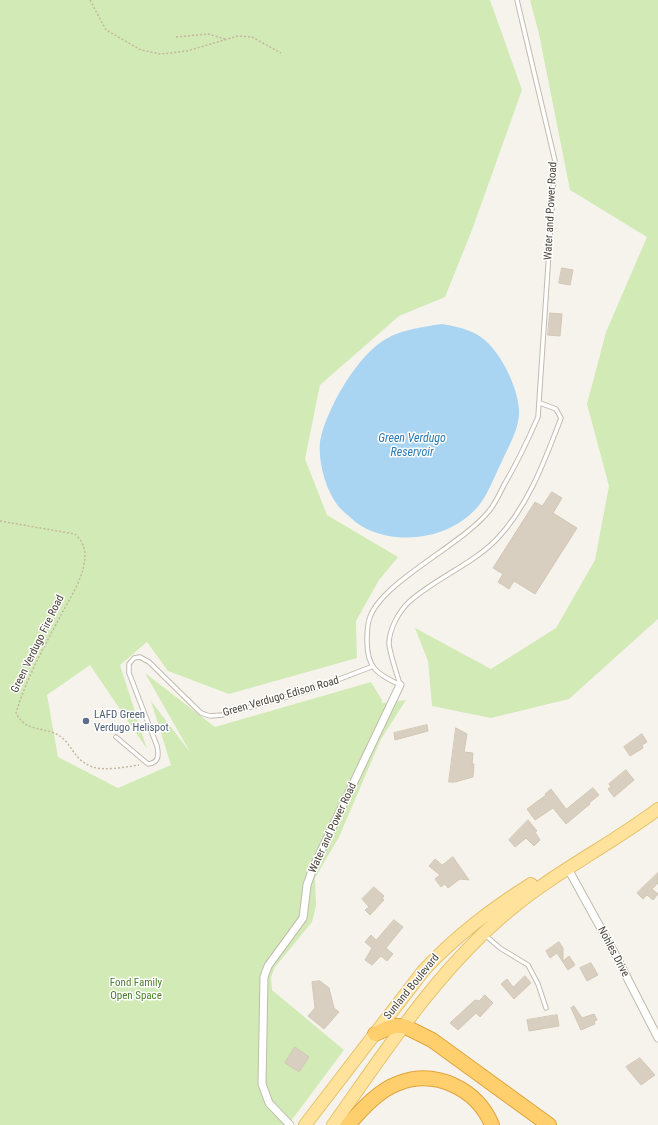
<!DOCTYPE html>
<html>
<head>
<meta charset="utf-8">
<style>
  body { margin:0 }
  canvas { display:block; background:#f6f3ec }
</style>
</head>
<body>
<canvas width="658" height="1125"></canvas>
<script>
const g = document.querySelector('canvas').getContext('2d');
g.lineJoin = 'round';
function fillPath(path, color) {
  g.fillStyle = color;
  g.fill(path, 'evenodd');
}
function strokePath(path, color, width, dash) {
  g.strokeStyle = color;
  g.lineWidth = width;
  g.lineCap = dash ? 'butt' : 'round';
  g.setLineDash(dash || []);
  g.stroke(path);
}
function drawText(font, color, halo, rows, align = 'center') {
  g.font = font + ' "Roboto Condensed",sans-serif';
  g.lineWidth = 3;
  g.setLineDash([]);
  g.textBaseline = 'middle';
  g.strokeStyle = halo;
  g.fillStyle = color;
  for (const [text, x, y, turn = 0] of rows) {
    g.save();
    g.translate(x, y);
    g.rotate((+turn || 0) * Math.PI / 180);
    g.textAlign = isNaN(turn) ? turn : align;
    if (halo) g.strokeText(text, 0, 0);
    g.fillText(text, 0, 0);
    g.restore();
  }
}
fillPath(new Path2D(`
  M0 0H490L522 90 472 230 445 297 399 316 320 385 305 459 327 515 398 557 379 580 356 621 357 658 229 694 168 671 147 642 120 665 147 749 90 665 47 695 58 757 118 788 171 765 151 701 190 752 145 673 215 727 371 682 382 700V703L406 700 381 739 339 837 315 878 316 906 312 922 275 967 271 977 272 990 344 1050 288 1125H0Z
  M530 0H658V619L569 699 491 718 432 706 428 661 415 628 491 669 556 628 595 560 609 486 587 404 606 332 647 237 570 190 539 34Z`), '#d2eab5');
fillPath(new Path2D(`
  M442 324C453 326 465 328 476 334 498 345 518 386 519 410 520 427 509 446 502 461 495 475 489 492 480 504 455 536 406 546 369 530 359 526 351 518 343 511 327 496 318 464 320 442 325 411 358 354 386 339 403 329 423 327 442 324Z`), '#a9d4f2');
const building = new Path2D(`
  M562 268 573 270 570 285 559 283Z
  M550 313 562 314 560 336 548 335Z
  M552 492 562 498 553 513 577 528 535 594 514 581 509 589 498 582 503 574 493 568 535 502 542 506Z
  M427 725 428 731 395 740 394 733Z
  M456 728 467 734 464 752 473 753 472 764H474L473 777 455 782H449Z
  M642 734 647 742 642 745 643 748 630 756 624 747Z
  M626 770 634 780 614 797 608 789 611 787 609 784Z
  M593 788 599 795 589 803 590 804 566 824 553 808 535 820 527 809 546 795 545 794 551 789 566 809Z
  M528 820 537 831 535 832 540 840 534 846 526 838 515 847 509 840Z
  M453 857 469 880 460 879 448 888 445 884 441 887 435 879 440 875 429 866 435 859 442 865Z
  M658 873V883L652 889 658 894 653 900 647 895 643 899 637 893Z
  M374 887 384 896 381 900 383 899 384 900 370 915 365 910 369 907 362 899Z
  M394 920 403 927 386 948 393 954 387 961 381 956 372 965 365 960 372 948 365 942 371 935 376 940Z
  M559 942 563 948V961L569 956 575 965 568 970 557 953 550 958 546 951Z
  M591 963 598 975 587 981 580 968Z
  M525 976 531 983 514 999 501 984 507 979 513 987Z
  M320 981 329 988 334 1008 339 1012 324 1029 308 1016 315 1008 312 982Z
  M485 995 493 1003 480 1017 476 1013 458 1030 450 1023 475 1000 479 1001Z
  M574 1006 582 1018 594 1014 597 1020 594 1021 595 1024 581 1030 571 1008Z
  M557 1015 559 1026 529 1031 527 1020Z
  M295 1047 309 1057 299 1072 285 1063Z
  M640 1058 655 1075 641 1085 626 1067Z`);
fillPath(building, '#d8cfc1');
strokePath(building, '#d3c7b4', 1);
const lane = new Path2D(`
  M400 685C377 674 367 668 367 641 367 633 367 624 370 617 383 581 462 545 489 511 495 504 500 493 504 485 517 463 528 440 538 417L555 161 517 0
  M400 685C397 674 390 654 389 644 389 629 399 611 410 601 436 578 471 565 496 540 528 507 545 460 561 418L556 409 540 403
  M116 737 148 764C159 763 159 755 157 746L129 673V664L134 658 140 657 149 662 201 713 210 716 222 715 311 690 371 667
  M485 935 500 948 528 965 538 984 546 1008`);
const street = new Path2D(`
  M567 867 615 954 658 1038
  M290 1125 269 1103 262 1084 264 977 268 966 303 918 307 885 313 868 400 685`);
const primary = new Path2D(`
  M305 1125 424 970C457 935 490 910 531 884
  M333 1125C387 1049 438 969 511 909 557 871 610 845 658 809`);
const highway = new Path2D(`
  M375 1034 393 1026H404L432 1040 549 1125
  M348 1125C362 1109 379 1090 399 1083 436 1069 477 1089 492 1125`);
strokePath(lane, '#c2bbae', 5.5);
strokePath(street, '#c2bbae', 9);
strokePath(primary, '#e6c16a', 14);
strokePath(highway, '#e0a43c', 16);
strokePath(new Path2D(`
  M90 0 106 30 141 50 161 54 187 51 238 36 252 37 281 53
  M176 37 208 34 225 39
  M0 521 75 534C81 539 85 547 85 555 85 576 70 598 61 615 44 647 26 679 16 713 26 733 44 726 60 736 73 745 73 760 93 767 104 771 127 767 139 765`), '#c4b79f', 1.5, [2, 2]);
strokePath(lane, '#fff', 3.5);
strokePath(street, '#fff', 7);
strokePath(primary, '#ffe39c', 12);
strokePath(highway, '#ffcf6e', 14);
for (const [x, y, r, color] of [
  [86,721,4,"#5c6f8a"]
]) {
  const dot = new Path2D();
  dot.arc(x, y, r, 0, 2 * Math.PI);
  g.fillStyle = color;
  g.fill(dot);
  strokePath(dot, '#fff', 1.5);
}
drawText('11px', '#4b4439', '#fff', [
  ["Water and Power Road",551,211,-87],
  ["Green Verdugo Fire Road",38,644,-64],
  ["Green Verdugo Edison Road",281,697,-16],
  ["Water and Power Road",333,828,-65],
  ["Nohles Drive",613,952,62],
  ["Sunland Boulevard",412,987,-51]
]);
drawText('11px', '#4e5e75', '#fff', [
  ["LAFD Green",94,715],
  ["Verdugo Helispot",94,728]
], 'left');
drawText('11px', '#4a7f2a', '#fff', [
  ["Fond Family",136,983],
  ["Open Space",136,996]
]);
drawText('italic 12px', '#2e7ab2', '#fff', [
  ["Green Verdugo",412,439],
  ["Reservoir",412,453]
]);
</script>
</body>
</html>
